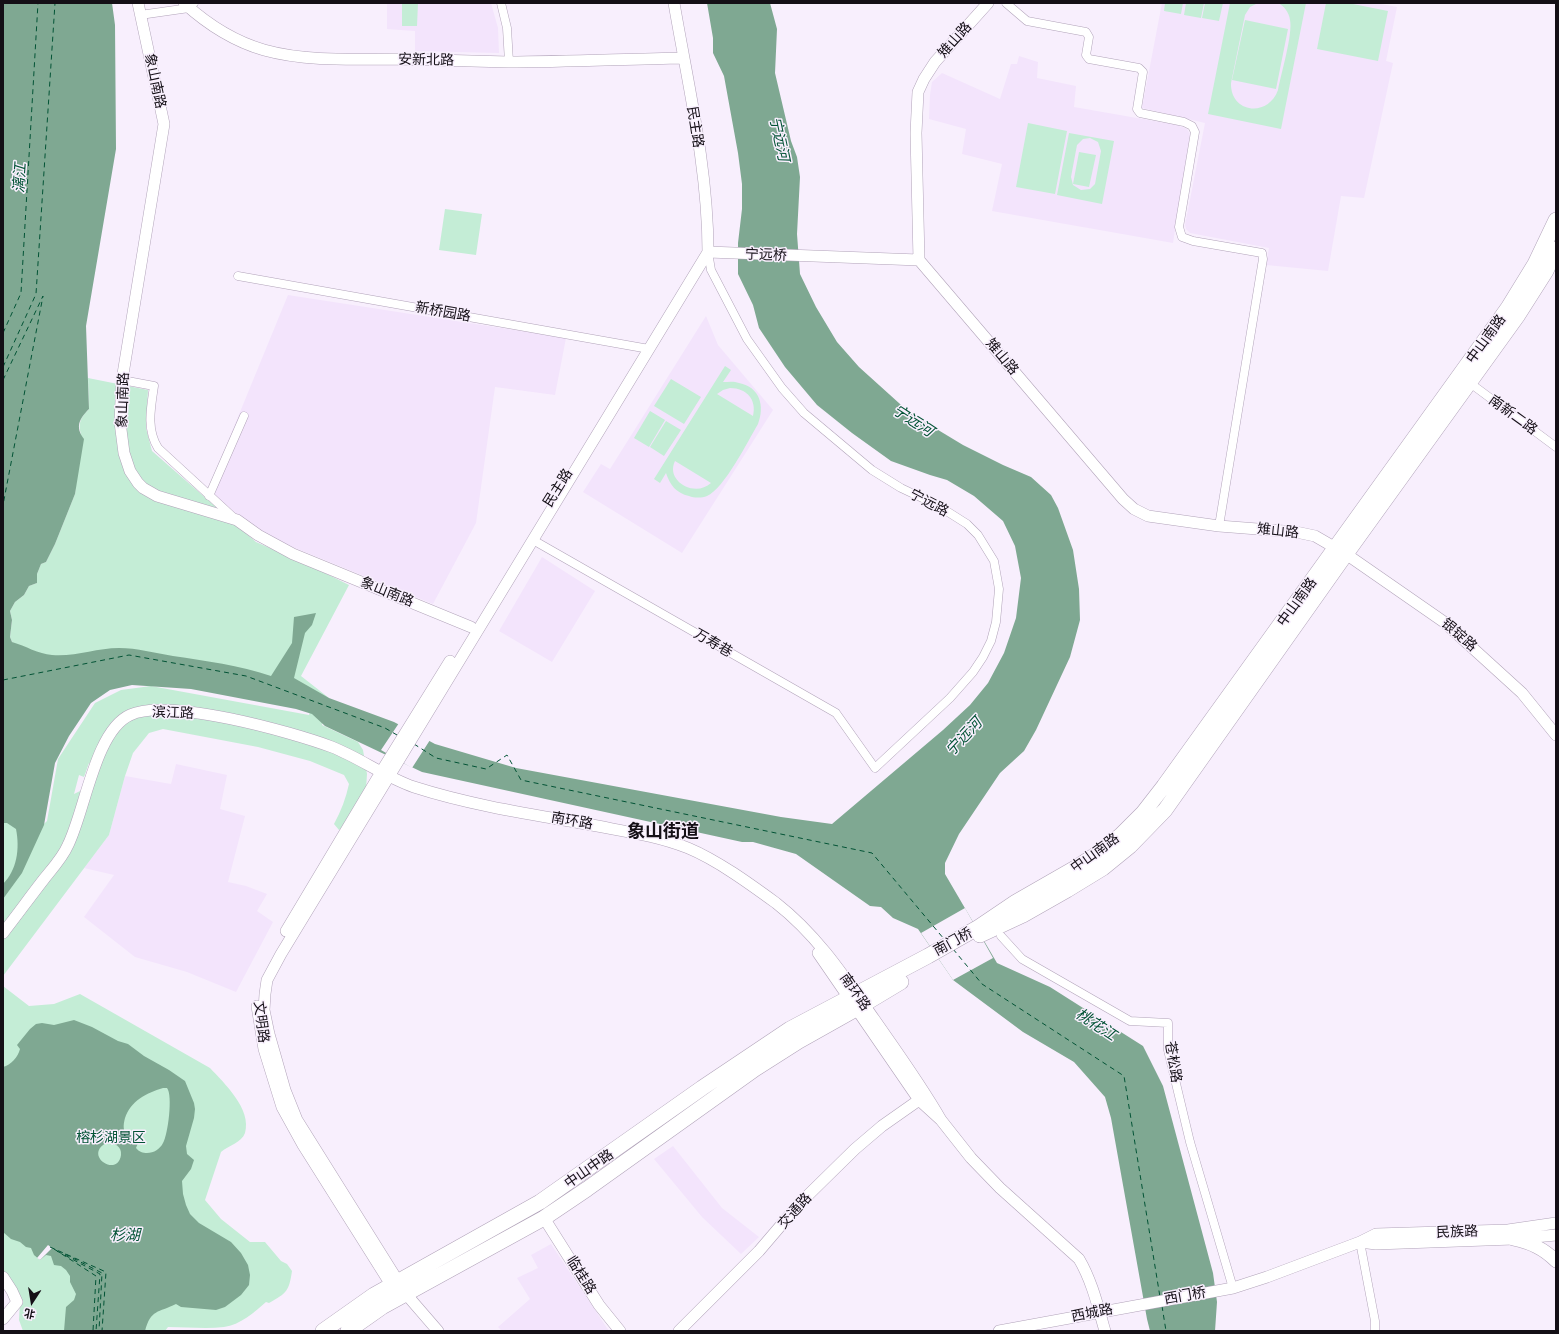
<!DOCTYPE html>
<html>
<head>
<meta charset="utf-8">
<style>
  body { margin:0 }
  #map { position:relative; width:1559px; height:1334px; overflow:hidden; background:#f8effd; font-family:Mulish,"Noto Sans SC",sans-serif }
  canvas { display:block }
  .frame { position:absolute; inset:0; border:4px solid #140f16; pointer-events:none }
  .north { position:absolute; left:12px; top:1282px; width:40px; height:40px; -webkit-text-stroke:3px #f8effd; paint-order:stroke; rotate:192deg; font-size:11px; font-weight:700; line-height:16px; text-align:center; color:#140f16 }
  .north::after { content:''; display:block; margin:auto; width:14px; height:18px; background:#140f16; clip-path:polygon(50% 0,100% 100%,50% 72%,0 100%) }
</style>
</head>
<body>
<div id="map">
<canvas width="1559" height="1334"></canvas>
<div class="frame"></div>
<div class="north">北</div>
</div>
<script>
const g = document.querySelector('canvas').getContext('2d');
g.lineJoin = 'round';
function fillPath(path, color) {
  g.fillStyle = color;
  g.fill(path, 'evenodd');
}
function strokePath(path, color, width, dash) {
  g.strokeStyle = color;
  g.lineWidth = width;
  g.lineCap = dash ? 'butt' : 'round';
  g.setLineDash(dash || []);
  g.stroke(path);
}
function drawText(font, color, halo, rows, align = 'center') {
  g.font = font + ' Mulish,"Noto Sans SC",sans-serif';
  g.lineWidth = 3;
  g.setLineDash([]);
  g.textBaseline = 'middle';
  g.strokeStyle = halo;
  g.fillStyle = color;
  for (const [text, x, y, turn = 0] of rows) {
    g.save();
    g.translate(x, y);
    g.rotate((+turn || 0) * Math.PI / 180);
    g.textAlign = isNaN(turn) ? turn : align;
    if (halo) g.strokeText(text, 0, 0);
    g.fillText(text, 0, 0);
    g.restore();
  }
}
fillPath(new Path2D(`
  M387 3H491L498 28 499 53 415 51V31L387 29Z
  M1162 3H1376L1397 7 1386 61 1393 63 1364 198 1341 196 1328 271 1266 265 1269 248 1190 233 1186 229 1185 225 1205 123 1142 108Z
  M1019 56 1038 62 1037 78 1076 86 1074 107 1177 125 1187 129 1190 134 1173 243 992 211 1002 164 962 154 966 129 929 119 930 95 932 82 942 73 1000 99 1011 64H1017Z
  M288 295 566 338 555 395 495 387 476 523 433 604 278 541 245 521 208 490Z
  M706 316 718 345 773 410 682 553 583 492 601 464 610 469Z
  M542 557 595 591 552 662 499 631Z
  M176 764 227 775 220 809 245 816 228 882 246 886 267 894 257 911 273 922 236 992 187 972 135 957 84 917 114 875 84 868 109 835 125 776 171 784Z
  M673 1146 722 1208 759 1237 741 1254 702 1217 654 1159Z
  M551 1244 609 1331H502L498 1327 530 1299 517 1278 538 1268 531 1255Z`), '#f3e4fc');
fillPath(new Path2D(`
  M402 3H418L417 26H402Z
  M1165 3H1183L1181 14 1164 11Z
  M1186 3H1204L1201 18 1184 15Z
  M1205 3H1223L1219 21 1202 18Z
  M1230 3H1258L1250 7 1245 15 1231 83C1230 113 1268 118 1278 90 1281 74 1293 34 1290 20 1289 12 1284 6 1278 3H1306L1281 129 1208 114Z
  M1326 3H1348L1388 11 1378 61 1317 49Z
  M1245 20 1288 29 1276 89 1232 80Z
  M1028 123 1067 131 1055 194 1016 187Z
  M1069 133 1114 141 1102 204 1057 195ZM1090 138 1098 142 1101 151 1095 184 1090 189 1081 190 1073 185 1071 177 1077 145 1083 139Z
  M1079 152 1096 155 1089 187 1073 184Z
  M445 209 482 214 476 255 439 250Z
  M725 366 731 370 723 382C728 382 734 381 739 383 760 387 765 406 758 424 748 441 724 489 707 496 702 498 694 498 689 496 676 493 670 485 666 473L660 483 654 479ZM730 388C747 388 757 400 753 416L717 394 723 390ZM675 461 711 483C695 498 665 481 675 461Z
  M88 378 148 390 146 428 152 451 256 542 309 565 349 585 301 676 329 698 322 725 358 742 363 750 367 774 366 789 348 821 339 830 334 824C341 811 346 798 349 784L344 775 310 761 258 747 163 729 149 733 133 753 125 776 109 835 3 976V818L30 837 47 821 58 759 95 703 121 690 151 686 309 715 315 696 41 660 12 642 10 637 12 620 10 611 15 602 24 595 29 586 37 583V574L41 564 46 562 55 544 75 494 81 435C78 423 80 418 89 409ZM89 763 90 764 82 790 74 794 79 775 84 777Z
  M671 379 701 397 684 424 669 415 675 406 669 415 654 406Z
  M650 411 665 420 649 447 634 438Z
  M666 421 681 430 664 456 650 447Z
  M3 986 29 1006 54 1004 80 994 210 1068C224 1083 252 1109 245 1133 242 1142 228 1146 221 1152L205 1200 221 1219 250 1242H265L281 1261 287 1264 292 1271C289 1291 287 1293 269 1303L266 1302C255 1312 240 1325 224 1327 206 1329 187 1327 168 1327L165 1331H23L19 1320 20 1300 3 1285Z`), '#c4edd6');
fillPath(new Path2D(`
  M3 3H112L115 25 116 149 86 326 89 409C79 419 75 427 84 439L75 494 55 544 46 562 41 564 37 574V583L29 586 24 595 15 602 10 611 12 620 10 637 12 642C26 646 38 654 52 655 75 657 96 648 119 648 137 648 155 653 173 656 206 661 239 665 271 676L292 643 294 617 316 613 312 625 305 633 294 678 329 698 394 722 435 744 516 768 781 817 832 824 943 730 970 705 988 683 1004 653 1016 618 1021 578 1015 546 1003 521 974 496 947 480 930 475 891 461 852 433 817 405 785 367 759 328 753 305 738 274V243L742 209V184L738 153 724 76 713 53V38L707 3H770L777 29 775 73 791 141 797 157 800 177 797 234 800 274 816 307 837 342 859 367 910 413 963 445 1003 465 1031 477 1051 495 1058 508 1073 550 1079 589 1080 620 1070 657 1036 730 1024 751 1000 773 959 834 945 863V874L997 963 1050 987 1143 1046 1163 1086 1213 1273 1217 1302 1215 1331H1150L1147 1319 1111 1118 1105 1097 1074 1062 1023 1032 953 980 918 929 893 918 881 907 870 906 796 854 753 842H742L422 772 325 726 312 714 296 709 191 689 132 685 110 690 91 703 69 736 55 763 44 825 22 873 3 899V884C17 870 20 849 16 829L7 823H3Z
  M74 1020 92 1027 118 1041 128 1044 144 1056 169 1070 185 1081 194 1103 195 1109 194 1118 186 1146 187 1154 194 1160 191 1169 182 1181 183 1194 186 1205 190 1214 199 1223 231 1242 241 1253 248 1265 250 1275 249 1285 241 1295 225 1307 216 1310 181 1307 176 1304C158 1313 151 1309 145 1331H64L66 1307 74 1300 76 1294 70 1282V1276L66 1270 61 1266 54 1265 51 1256 46 1255 40 1260 34 1255 31 1248 26 1247 20 1242 11 1239 3 1232V1067C11 1065 18 1057 20 1049L17 1045 30 1029 36 1024 42 1023 54 1025ZM163 1088H167C173 1095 168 1135 163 1143 160 1149 154 1153 147 1153 143 1153 139 1152 136 1148L138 1143 133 1136H127C123 1130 123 1126 125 1118 131 1101 146 1093 163 1088ZM106 1143C113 1142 122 1146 121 1155 118 1178 83 1156 106 1143Z`), '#7fa892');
fillPath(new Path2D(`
  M399 723 430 740 412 768 381 750Z
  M965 908 993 958 953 980 921 933Z
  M48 1245 52 1248 40 1260 37 1258Z`), '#f8effd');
strokePath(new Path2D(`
  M3 333 21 293 38 3
  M3 367 36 294 55 3
  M3 380 43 296 3 505
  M3 680 129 655 246 676 385 728 397 735
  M414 744 436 758 486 769 507 755 521 780 872 853 944 939
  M953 949 982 984 1124 1076 1160 1297
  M50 1247 106 1272 102 1331
  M54 1249 96 1276 93 1331
  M57 1251 100 1274 96 1331
  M65 1254 102 1273 99 1331
  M1162 1306 1166 1331`), '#025335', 1, [5, 4]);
const street = new Path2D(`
  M501 3 507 28 509 62
  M1006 3 1027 21 1086 32 1089 37 1086 55 1089 59 1139 68 1143 72 1137 109 1140 113 1184 122 1192 126 1195 132 1179 227 1182 237 1193 241 1262 253 1263 259 1219 526
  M140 15 189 8 194 3
  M238 276 649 349
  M122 380 154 386C151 407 146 429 158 448L233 517
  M1470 383 1556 447
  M209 496 244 416
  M533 540 836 713 875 768 950 698 973 672 983 657 991 641 996 622 999 589 994 561 978 535 967 524 937 505 901 488 872 470 804 413 782 388 747 339 711 270 708 252
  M1001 936 1022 959 1130 1021 1168 1023V1050L1190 1142 1233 1288
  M1360 1242 1375 1321V1331`);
const secondary = new Path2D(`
  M138 3 164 124 122 380 120 422 124 453 130 471 138 483 143 488 157 496 237 520 258 535 293 554 471 627
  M184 3C207 24 233 41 264 50 307 62 355 59 399 59 435 60 472 61 508 62 566 62 625 59 683 58
  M988 3 935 62 924 79 918 92 916 133 919 260 1123 499 1134 509 1148 516 1219 526 1296 532 1315 536 1346 554 1444 622 1522 693 1556 735
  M708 252 919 260
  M286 931 381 772 450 661
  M3 933C17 915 30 897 44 879 52 869 63 857 68 845 85 811 95 731 130 715 167 697 292 732 332 747 360 758 385 777 414 787 470 805 529 814 587 824 621 831 655 835 688 848 717 860 750 884 776 903 817 935 844 976 874 1019 897 1052 921 1085 941 1120
  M818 953 919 1100 941 1120 971 1158 1000 1188 1079 1259C1092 1281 1098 1307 1105 1331
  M257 1006 264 1049 282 1107 303 1145 395 1291
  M544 1218 599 1305 620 1331
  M1360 1242 1376 1234 1508 1230 1556 1223
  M3 1277 12 1291 17 1302 3 1319
  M438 1331 406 1294 297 1120 285 1090 269 1034 264 1010 265 994 267 980 281 954 708 252C708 168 688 85 674 3
  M679 1331 759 1251 800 1203 855 1149 882 1126 919 1100
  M999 1331 1233 1288 1267 1277 1360 1242 1376 1244 1513 1239 1556 1235`);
const primary = new Path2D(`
  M1513 1239C1531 1243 1543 1248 1556 1261`);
const highway = new Path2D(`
  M980 935 1023 915 1067 890 1103 868 1130 846 1165 810 1346 554 1518 315 1546 271 1556 249
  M323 1331 374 1295 540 1202 702 1088 790 1029 928 956 979 927 1016 902 1077 867 1100 852 1121 835 1143 813 1164 786 1508 308 1535 264 1556 220
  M348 1331 382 1307 544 1218 587 1189 755 1069 799 1041 856 1009 901 982`);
strokePath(street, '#b1a3b9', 9);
strokePath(secondary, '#b1a3b9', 12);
strokePath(primary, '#b1a3b9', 14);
strokePath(highway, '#b1a3b9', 16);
strokePath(street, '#fff', 8);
strokePath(secondary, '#fff', 11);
strokePath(primary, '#fff', 13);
strokePath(highway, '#fff', 15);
drawText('14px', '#140f16', '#f8effd', [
  ["雉山路",955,40,-48],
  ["安新北路",426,60,1],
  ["象山南路",155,81,78],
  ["民主路",695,127,81],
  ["宁远桥",766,255,2],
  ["新桥园路",443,312,10],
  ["中山南路",1486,339,-54],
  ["雉山路",1002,357,50],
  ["象山南路",123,400,-88],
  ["南新二路",1513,415,36],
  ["民主路",558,488,-58],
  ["宁远路",929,503,28],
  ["雉山路",1278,531,6],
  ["象山南路",387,592,22],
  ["中山南路",1297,602,-54],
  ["银锭路",1459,635,41],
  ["万寿巷",713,643,30],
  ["滨江路",173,713,2],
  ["南环路",572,821,10],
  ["中山南路",1095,853,-36],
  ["南门桥",953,942,-29],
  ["南环路",855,992,55],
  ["文明路",261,1022,83],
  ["苍松路",1173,1062,81],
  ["中山中路",589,1169,-35],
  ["交通路",795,1211,-48],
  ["民族路",1457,1232,-2],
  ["临桂路",581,1275,58],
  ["西门桥",1185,1296,-10],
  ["西城路",1092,1313,-11]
]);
drawText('14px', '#025335', '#f8effd', [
  ["榕杉湖景区",111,1138]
]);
drawText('italic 15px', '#025335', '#f8effd', [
  ["宁远河",779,139,78],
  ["漓江",20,178,-86],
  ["宁远河",913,421,33],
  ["宁远河",964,737,-47],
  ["桃花江",1096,1025,33],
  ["杉湖",125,1235]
]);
drawText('bold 18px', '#140f16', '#f8effd', [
  ["象山街道",663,832]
]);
</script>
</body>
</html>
